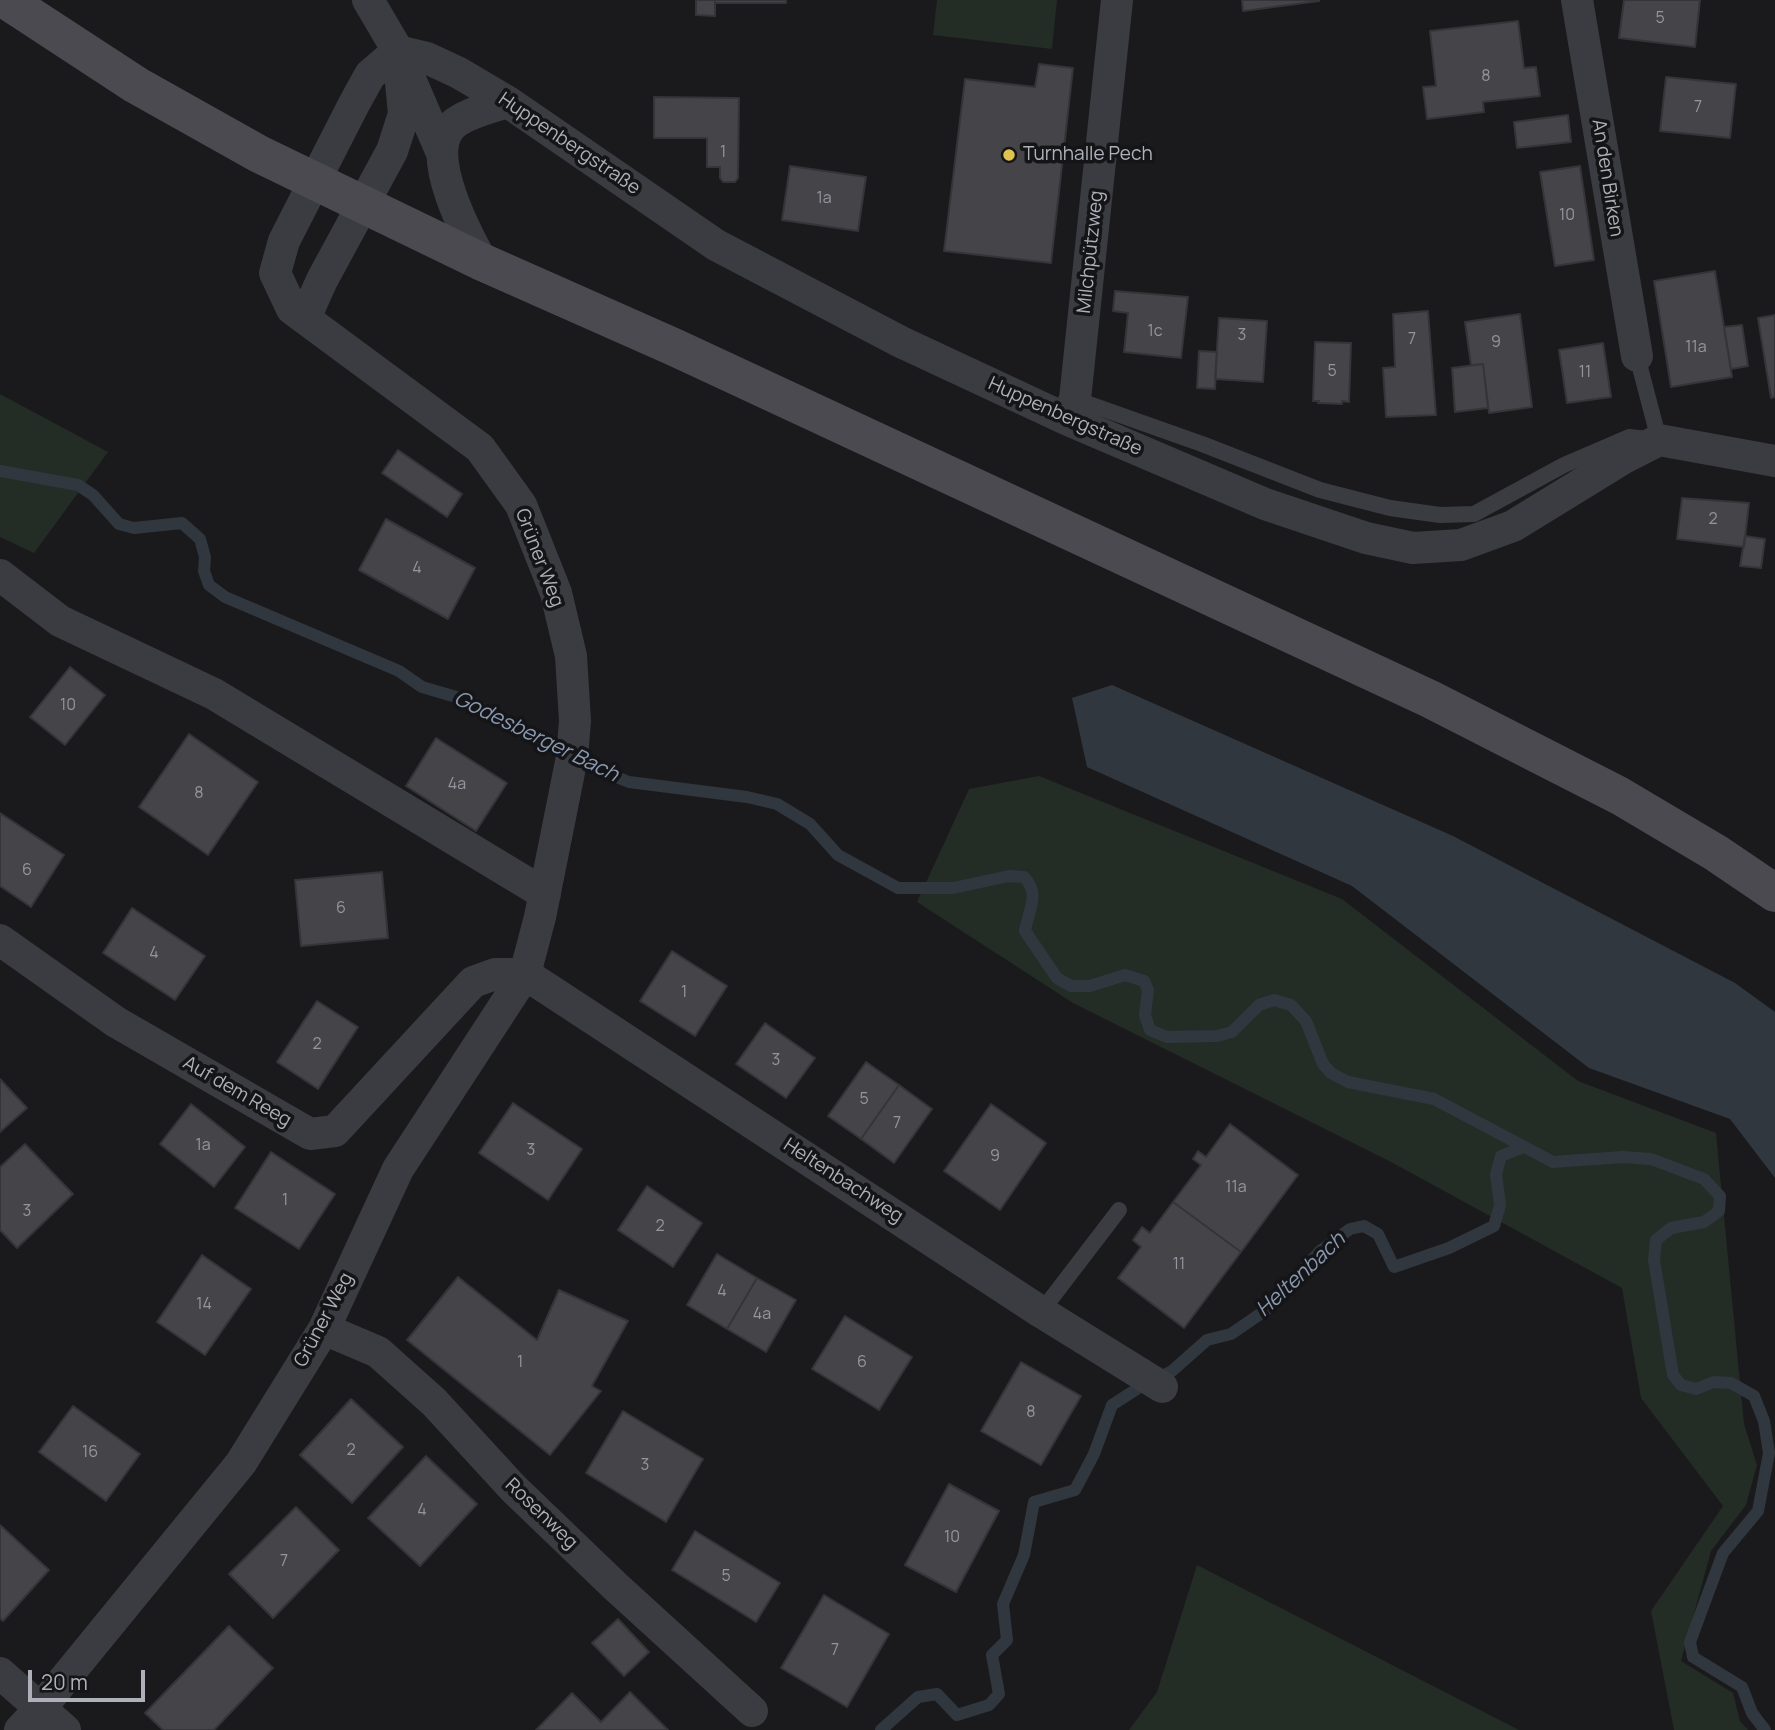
<!DOCTYPE html>
<html>
<head>
<meta charset="utf-8">
<style>
  body { margin:0 }
  #map { position:relative; width:1775px; height:1730px; overflow:hidden; background:#1a1a1c; font-family:Manrope,sans-serif }
  canvas { display:block }
  .scale { position:absolute; left:28px; top:1670px; width:117px; height:32px; box-sizing:border-box; border:4px solid #aeb0ba; border-top:0; padding-left:9px; font-size:21px; line-height:24px; white-space:nowrap; color:#aeb0ba; -webkit-text-stroke:5px #151517; paint-order:stroke }
</style>
</head>
<body>
<div id="map">
<canvas width="1775" height="1730"></canvas>
<div class="scale">20 m</div>
</div>
<script>
const g = document.querySelector('canvas').getContext('2d');
g.lineJoin = 'round';
function fillPath(path, color) {
  g.fillStyle = color;
  g.fill(path, 'evenodd');
}
function strokePath(path, color, width, dash) {
  g.strokeStyle = color;
  g.lineWidth = width;
  g.lineCap = dash ? 'butt' : 'round';
  g.setLineDash(dash || []);
  g.stroke(path);
}
function drawText(font, color, halo, rows, align = 'center') {
  g.font = font + ' Manrope,sans-serif';
  g.lineWidth = 7;
  g.setLineDash([]);
  g.textBaseline = 'middle';
  g.strokeStyle = halo;
  g.fillStyle = color;
  for (const [text, x, y, turn = 0] of rows) {
    g.save();
    g.translate(x, y);
    g.rotate((+turn || 0) * Math.PI / 180);
    g.textAlign = isNaN(turn) ? turn : align;
    if (halo) g.strokeText(text, 0, 0);
    g.fillText(text, 0, 0);
    g.restore();
  }
}
fillPath(new Path2D(`
  M937 0H1057L1052 49 933 35Z
  M0 394 108 452 34 553 0 537Z
  M1039 776 1342 899 1578 1081 1716 1133 1744 1424 1757 1465 1746 1505 1711 1551 1681 1661 1733 1693 1740 1721 1748 1730H1674L1651 1611 1723 1506 1641 1398 1622 1288 1391 1162 1073 1003 917 902 969 789Z
  M1197 1565 1519 1730H1129L1157 1692Z`), '#242c26');
fillPath(new Path2D(`
  M1112 685 1453 836 1735 983 1775 1012V1178L1730 1119 1589 1068 1352 886 1087 767 1072 698Z`), '#31373f');
strokePath(new Path2D(`
  M0 471 78 485 93 495 119 524 134 528 182 523 200 539 205 557 204 571 209 585 225 597 399 671 422 687 470 701 507 725 595 769 629 782 747 797 777 804 810 824 838 855 898 888H953L1009 876 1024 877C1041 894 1028 911 1025 931L1057 978 1071 986H1090L1125 975 1144 981 1148 990 1145 1015 1150 1030 1167 1037 1217 1036 1232 1032 1259 1005 1274 1000 1291 1005 1306 1021 1323 1064 1331 1073 1348 1082 1434 1099 1553 1162 1623 1157 1651 1159 1704 1179 1720 1196 1719 1211 1704 1222 1671 1228 1656 1240 1654 1260 1673 1375 1681 1385 1696 1389 1714 1382 1731 1383 1754 1396 1764 1421 1769 1453 1758 1511 1723 1553 1690 1642 1693 1657 1742 1687 1752 1713 1765 1730
  M881 1730 918 1697 937 1694 957 1715 989 1705 999 1694 992 1655 1007 1640 1003 1604 1024 1555 1034 1502 1075 1490 1094 1454 1112 1405 1140 1387 1172 1371 1207 1340 1231 1334 1266 1310 1320 1251 1350 1229 1364 1226 1378 1234 1394 1267 1449 1248 1494 1226 1500 1205 1496 1174 1501 1156 1524 1147`), '#31373f', 12);
const building = new Path2D(`
  M696 0H715V16L696 15Z
  M715 0H786V3H715Z
  M1242 0H1318L1319 1 1243 11Z
  M1624 0H1700L1695 47 1619 38Z
  M1518 21 1524 68 1536 67 1540 96 1483 102 1484 112 1427 119 1423 87 1436 86 1430 31Z
  M1039 64 1073 68 1051 263 944 251 965 79 1035 87Z
  M1666 77 1736 84 1730 138 1660 131Z
  M654 97 739 98 738 178 735 182H723L720 178V167H707V138H654Z
  M1568 115 1571 142 1517 148 1514 122Z
  M790 166 866 177 858 231 782 220Z
  M1580 166 1594 260 1555 266 1540 172Z
  M1715 271 1732 377 1671 387 1654 281Z
  M1115 291 1188 297 1181 358 1124 352 1128 313 1113 311Z
  M1428 311 1436 415 1386 417 1383 368 1395 367 1393 314Z
  M1520 314 1532 407 1489 413 1483 364 1471 365 1465 322Z
  M1775 315V397L1771 398 1758 318Z
  M1219 318 1267 321 1263 382 1215 379Z
  M1742 325 1748 366 1731 369 1724 327Z
  M1315 342 1351 343 1349 402 1342 401V404L1318 403 1319 401H1313Z
  M1603 343 1611 397 1567 403 1559 350Z
  M1199 351 1217 352 1215 389 1197 388Z
  M1483 364 1488 408 1455 412 1452 368Z
  M398 450 462 494 447 517 382 473Z
  M1682 498 1749 503 1744 547 1677 539Z
  M386 519 475 568 448 619 359 570Z
  M1745 536 1765 539 1761 568 1740 566Z
  M70 667 105 695 65 745 30 717Z
  M189 734 258 782 208 855 139 807Z
  M436 738 507 783 476 831 406 786Z
  M0 813 64 855 31 907 0 886Z
  M382 872 388 938 301 946 295 880Z
  M132 908 205 956 175 1000 103 953Z
  M672 951 727 986 695 1036 640 1001Z
  M317 1001 358 1027 318 1089 277 1062Z
  M765 1023 815 1058 786 1098 736 1064Z
  M866 1062 899 1085 861 1139 828 1116Z
  M0 1079 27 1108 0 1132Z
  M899 1085 932 1109 894 1163 861 1139Z
  M513 1103 582 1149 548 1200 479 1153Z
  M191 1104 245 1147 214 1187 160 1144Z
  M991 1104 1046 1143 1000 1210 944 1171Z
  M1230 1124 1298 1175 1241 1252 1173 1202 1201 1165 1193 1159 1198 1151 1206 1157Z
  M25 1144 73 1194 17 1248 0 1230V1167Z
  M271 1152 335 1194 299 1249 235 1208Z
  M647 1186 702 1223 673 1267 618 1230Z
  M1173 1202 1241 1252 1184 1328 1118 1278 1141 1247 1133 1240 1142 1227 1150 1233Z
  M717 1254 757 1278 727 1329 687 1305Z
  M202 1255 251 1289 205 1355 157 1322Z
  M458 1277 537 1340 559 1290 628 1321 592 1386 601 1391 550 1455 407 1340Z
  M757 1278 796 1300 766 1352 727 1329Z
  M845 1316 912 1357 879 1410 812 1369Z
  M1021 1362 1081 1396 1041 1465 981 1431Z
  M351 1399 403 1447 352 1503 300 1455Z
  M73 1406 140 1454 106 1501 39 1452Z
  M623 1411 703 1459 666 1522 586 1473Z
  M426 1456 477 1504 420 1566 368 1518Z
  M949 1484 999 1511 956 1592 905 1565Z
  M296 1507 339 1550 273 1618 229 1574Z
  M0 1525 49 1570 3 1621 0 1618Z
  M695 1531 780 1583 756 1622 672 1570Z
  M824 1595 889 1634 847 1707 781 1668Z
  M618 1619 649 1652 624 1676 592 1643Z
  M229 1626 273 1668 214 1730H163L145 1713Z
  M630 1692 668 1730H536L572 1693 601 1722Z`);
fillPath(building, '#454549');
strokePath(building, '#353438', 2);
strokePath(new Path2D(`
  M1075 399 1202 444 1320 490 1390 508 1440 515 1474 514 1564 465 1629 437 1659 440 1637 356
  M1041 1312 1119 1210`), '#3b3c41', 16);
strokePath(new Path2D(`
  M368 0 398 51 441 151
  M1577 0 1637 356
  M398 51 427 58 459 73 508 102 716 245 901 342 1066 419 1265 504 1366 538 1413 548 1461 545 1513 526 1622 459 1659 440 1775 461
  M482 262C466 233 427 160 449 129 459 115 492 107 508 102
  M305 318 322 280 392 151 404 114 398 51
  M1066 419 1075 399 1117 0
  M0 575 60 621 214 694 545 894
  M0 940 116 1022 310 1134 335 1131 473 982 495 974H525
  M525 974 1041 1312 1162 1387
  M324 1329 378 1352 434 1402 513 1488 615 1586 752 1711
  M0 1673 65 1730
  M20 1730 40 1709 241 1463 324 1329 398 1169 525 974 540 917 572 757 575 721 571 656 556 593 521 505 480 448 292 309 275 273 284 241 354 104 370 75 398 51`), '#3b3c41', 32);
strokePath(new Path2D(`
  M6 0 136 85 259 154 482 262 676 348 1430 699 1620 796 1716 853 1775 893`), '#4a4a50', 38);
for (const [x, y, r, color] of [
  [1009,155,7,"#e0c34e"]
]) {
  const dot = new Path2D();
  dot.arc(x, y, r, 0, 2 * Math.PI);
  g.fillStyle = color;
  g.fill(dot);
  strokePath(dot, '#151517', 2.5);
}
drawText('16px', '#94959e', null, [
  ["5",1660,19],
  ["8",1486,77],
  ["7",1698,108],
  ["1",723,153],
  ["1a",824,199],
  ["10",1567,216],
  ["1c",1155,332],
  ["3",1242,336],
  ["7",1412,340],
  ["9",1496,343],
  ["11a",1696,348],
  ["5",1332,372],
  ["11",1585,373],
  ["2",1713,520],
  ["4",417,569],
  ["10",68,706],
  ["4a",457,785],
  ["8",199,794],
  ["6",27,871],
  ["6",341,909],
  ["4",154,954],
  ["1",684,993],
  ["2",317,1045],
  ["3",776,1061],
  ["5",864,1100],
  ["7",897,1124],
  ["1a",203,1146],
  ["3",531,1151],
  ["9",995,1157],
  ["11a",1236,1188],
  ["1",285,1201],
  ["3",27,1212],
  ["2",660,1227],
  ["11",1179,1265],
  ["4",722,1292],
  ["14",204,1305],
  ["4a",762,1315],
  ["1",520,1363],
  ["6",862,1363],
  ["8",1031,1413],
  ["2",351,1451],
  ["16",90,1453],
  ["3",645,1466],
  ["4",422,1511],
  ["10",952,1538],
  ["7",284,1562],
  ["5",726,1577],
  ["7",835,1651]
]);
drawText('19px', '#aeb0ba', '#151517', [
  ["Huppenbergstraße",569,144,34],
  ["An den Birken",1607,178,81],
  ["Milchpützweg",1091,252,-84],
  ["Huppenbergstraße",1065,417,24],
  ["Grüner Weg",539,558,69],
  ["Auf dem Reeg",237,1092,30],
  ["Heltenbachweg",843,1181,33],
  ["Grüner Weg",324,1320,-62],
  ["Rosenweg",541,1514,44]
]);
drawText('19px', '#aeb0ba', '#151517', [
  ["Turnhalle Pech",1023,155]
], 'left');
drawText('italic 21px', '#8999b1', '#151517', [
  ["Godesberger Bach",536,737,26],
  ["Heltenbach",1301,1275,-43]
]);
</script>
</body>
</html>
